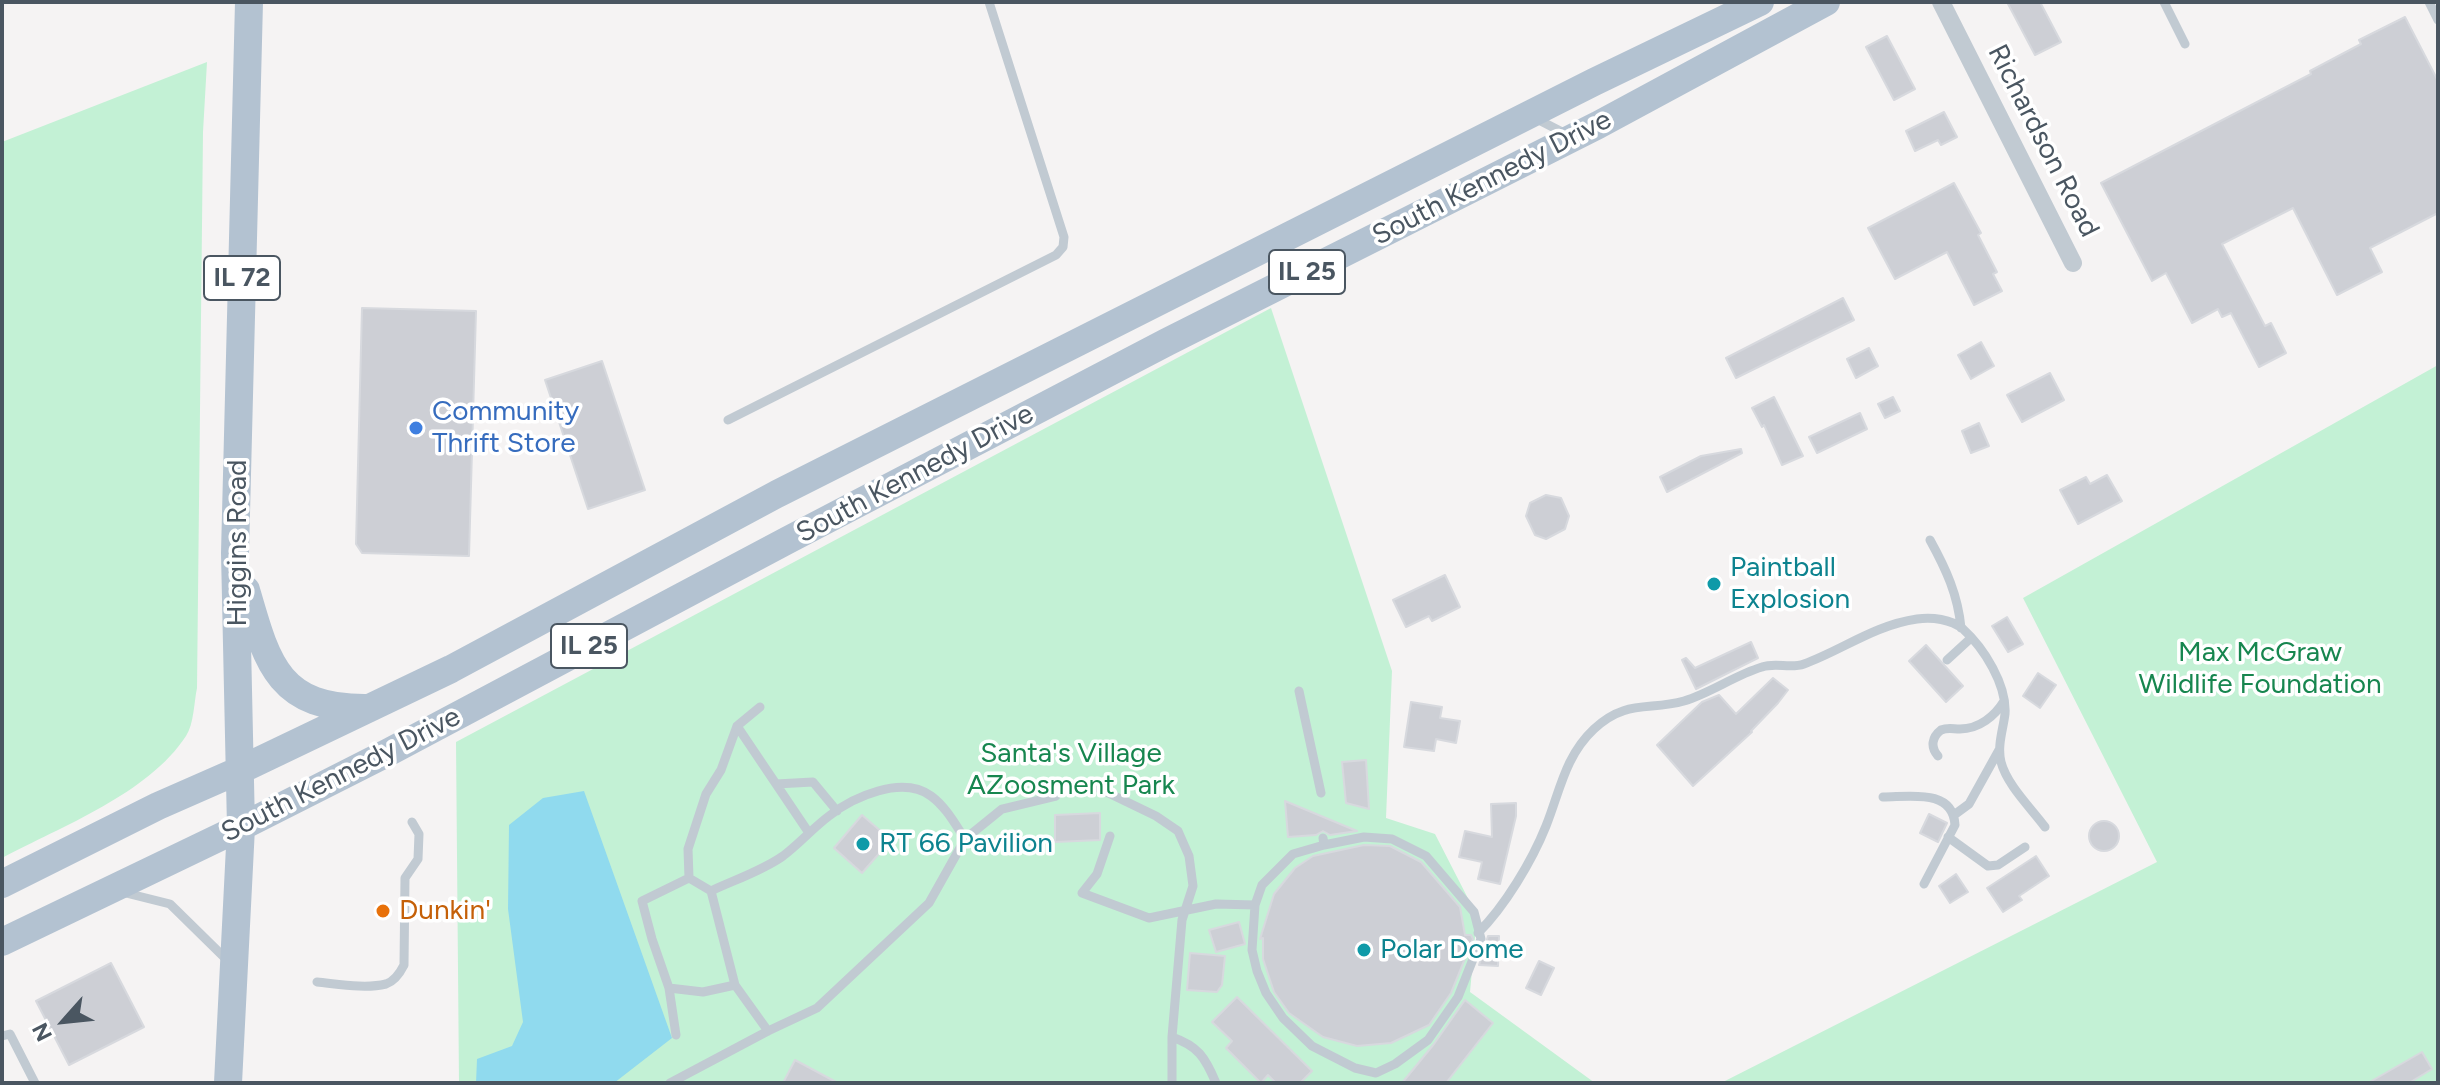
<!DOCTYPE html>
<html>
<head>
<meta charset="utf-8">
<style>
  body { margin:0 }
  #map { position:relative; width:2440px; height:1085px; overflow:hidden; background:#f5f3f3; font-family:Figtree,sans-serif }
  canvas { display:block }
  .frame { position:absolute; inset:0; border:4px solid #4a5661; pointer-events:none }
  .north { position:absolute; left:24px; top:981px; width:80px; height:80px; -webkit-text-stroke:6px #fff; paint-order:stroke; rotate:243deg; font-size:22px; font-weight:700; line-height:32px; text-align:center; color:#4a5661 }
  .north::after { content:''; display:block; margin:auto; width:28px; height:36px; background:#4a5661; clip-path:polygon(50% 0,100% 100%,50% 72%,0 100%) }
</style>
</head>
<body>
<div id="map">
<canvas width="2440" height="1085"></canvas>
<div class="frame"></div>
<div class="north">N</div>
</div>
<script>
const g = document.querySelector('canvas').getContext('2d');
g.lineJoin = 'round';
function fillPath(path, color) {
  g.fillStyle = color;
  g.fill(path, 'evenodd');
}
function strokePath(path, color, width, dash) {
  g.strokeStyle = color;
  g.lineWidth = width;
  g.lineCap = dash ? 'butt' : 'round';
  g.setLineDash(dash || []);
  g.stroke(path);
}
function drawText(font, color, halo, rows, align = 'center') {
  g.font = font + ' Figtree,sans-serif';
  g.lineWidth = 7;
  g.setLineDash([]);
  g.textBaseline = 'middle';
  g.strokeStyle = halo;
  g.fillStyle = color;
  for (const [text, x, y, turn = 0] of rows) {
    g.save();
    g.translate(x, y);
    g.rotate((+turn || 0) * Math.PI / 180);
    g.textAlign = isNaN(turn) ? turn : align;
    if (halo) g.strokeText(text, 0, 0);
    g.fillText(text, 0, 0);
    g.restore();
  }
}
fillPath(new Path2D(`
  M207 62 203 132 197 688C194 702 194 724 186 736 148 794 62 826 2 858V142Z
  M1271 308 1392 671 1386 818 1435 834 1477 916 1470 992 1595 1083H459L456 742Z
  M2438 365V1083H1721L2157 862 2023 598Z`), '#c3f1d5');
fillPath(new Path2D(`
  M584 791 672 1038 614 1083H476L477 1059 512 1046 523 1022 508 909 509 825 543 798Z`), '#90daee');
const building = new Path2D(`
  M2007 2H2040L2061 42 2035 55Z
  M2405 17 2438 81V213L2370 248 2382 272 2337 295 2293 208 2222 244 2265 326 2271 323 2286 353 2259 367 2231 313 2222 317 2218 309 2192 323 2166 273 2152 281 2101 183 2311 74 2310 71 2361 44 2359 40Z
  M1887 36 1915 89 1894 100 1866 47Z
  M1944 112 1957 137 1941 145 1938 140 1915 151 1906 131Z
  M1954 183 1981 233 1978 235 1997 272 1993 274 2002 291 1974 305 1947 252 1895 279 1868 228Z
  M1843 298 1854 320 1736 378 1726 358Z
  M362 308 476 311 469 556 362 553 356 544Z
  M1981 342 1994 366 1971 379 1958 355Z
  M1869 348 1878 366 1856 378 1847 359Z
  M602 361 645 490 588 509 545 380Z
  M2050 373 2064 400 2022 422 2007 395Z
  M1774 397 1803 456 1782 465 1764 425 1762 427 1752 408Z
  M1893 397 1900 411 1885 418 1878 404Z
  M1860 413 1867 429 1817 453 1809 437Z
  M1979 423 1989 446 1971 453 1962 431Z
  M1741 449 1742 453 1667 492 1660 477 1701 456Z
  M2107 475 2122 501 2078 524 2060 490 2086 477 2090 484Z
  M1546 495 1561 498 1569 516 1565 529 1546 539 1535 535 1526 516 1530 503Z
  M1445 575 1460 607 1432 621 1429 616 1406 627 1393 600Z
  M2007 617 2023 644 2008 652 1992 626Z
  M1751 642 1758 658 1696 689 1682 660 1686 658 1695 668Z
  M1926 645 1963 686 1946 702 1909 661Z
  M2038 673 2056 685 2040 708 2023 696Z
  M1773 678 1788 690 1778 703 1751 731 1752 732 1693 786 1657 745 1702 702 1719 695 1736 714Z
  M1411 702 1442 707 1440 718 1460 721 1456 743 1436 739 1434 751 1404 747Z
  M1366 760 1369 809 1346 803 1342 762Z
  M1285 801 1357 831 1330 835 1323 831 1316 835 1288 837Z
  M1516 803V816L1500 884 1478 879 1482 862 1459 857 1465 831 1492 837 1491 804Z
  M1100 813V840L1055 842V815Z
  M1929 814 1947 823 1938 842 1920 833Z
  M862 815 891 840 862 873 834 848Z
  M2089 836a15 15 0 1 1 30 0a15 15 0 1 1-30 0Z
  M1364 845 1390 846 1421 862 1460 907 1465 935H1471L1473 939 1451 993 1429 1025 1391 1043 1357 1046 1323 1037 1289 1013 1274 992 1263 959V938L1260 939 1274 894 1295 868 1313 856Z
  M2036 856 2049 876 2019 896 2022 900 2003 912 1987 888Z
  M1956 874 1968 892 1950 903 1939 886Z
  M1239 922 1245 944 1216 952 1209 930Z
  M1488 936H1499L1498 966 1479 965Z
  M1190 953 1225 956 1222 985 1217 992 1187 990Z
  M1539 961 1554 968 1541 995 1526 988Z
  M111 963 144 1027 69 1065 36 1001Z
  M1237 997 1312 1071 1300 1083H1276L1268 1075 1261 1083 1226 1048 1232 1041 1212 1022Z
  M1465 1000 1493 1023 1446 1083H1402L1434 1044Z
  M2422 1052 2432 1069 2409 1083H2368Z
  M795 1060 838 1083H783Z`);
fillPath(building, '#cdcfd5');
strokePath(building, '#d7d9de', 2);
strokePath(new Path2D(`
  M2164 2 2185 44
  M2429 2 2438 20
  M1533 117 1566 134
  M728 420 1056 255 1063 247 1064 237 989 2
  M1930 540C1946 569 1958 595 1961 628
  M1947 660 1971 638
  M1299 691 1321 793
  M737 726 809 833
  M1938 756C1930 747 1932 737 1941 730 1948 727 1953 729 1960 729 1979 729 1995 716 2004 701
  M776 784 813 782 837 811
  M1098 788 1156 816 1178 831 1189 856 1193 886 1182 920 1172 1037V1083
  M1883 797C1909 797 1953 788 1955 825L1924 884
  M1954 815 1969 804 1999 750
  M1110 836 1097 874 1082 893 1149 918 1216 904 1255 905 1262 885 1293 854 1324 845 1323 838
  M1948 837 1988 866 1998 865 2025 847
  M689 878 688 849 706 794 721 770 737 726 760 707
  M689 878 711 891 735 985 768 1031
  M711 891C734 880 762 871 783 856 799 844 813 828 829 816 853 797 902 775 931 796 946 807 955 824 965 839
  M122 892 170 904 227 960
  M1255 905 1252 950 1257 971 1266 993 1283 1018 1312 1046 1355 1068 1376 1073 1395 1064 1428 1040 1458 997 1481 939 1474 912 1426 856 1392 839 1364 837 1324 845
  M1478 933C1505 906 1532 861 1546 826 1560 791 1565 756 1594 729 1626 699 1649 711 1684 701 1711 693 1735 675 1762 667 1776 662 1790 669 1804 664 1842 650 1875 625 1917 619 1932 617 1951 619 1963 629 1984 648 2007 685 2005 714 2003 730 1997 746 2001 762 2007 785 2031 808 2045 827
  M317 982C338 984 365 989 386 984 395 981 400 973 404 965L405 878 418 859 419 834 412 822
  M669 988 703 992 735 985
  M676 1035 669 988 652 939 642 901 689 878
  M2 1036 10 1034 35 1083
  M1172 1037C1198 1046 1205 1057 1216 1083
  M670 1083 768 1031 817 1008 929 903 965 839 1002 809 1056 796`), '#c1cad2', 9);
strokePath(new Path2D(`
  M1941 2 2073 263`), '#c1cad2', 18);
strokePath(new Path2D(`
  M246 590C267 663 278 709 367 708
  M2 884 158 806 240 770 451 669 777 494 1594 82 1760 2
  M2 942 241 827 389 752 788 540 1167 342 1598 125 1826 2
  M228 1083 241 827 235 553 249 2`), '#b3c2d1', 28);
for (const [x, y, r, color] of [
  [416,428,8,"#3f7fe0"],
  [1714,584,8,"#0f9aa8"],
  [863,844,8,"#0f9aa8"],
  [383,911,8,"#e8710a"],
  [1364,950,8,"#0f9aa8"]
]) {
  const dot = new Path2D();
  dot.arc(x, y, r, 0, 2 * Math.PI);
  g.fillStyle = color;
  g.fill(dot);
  strokePath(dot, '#fff', 3);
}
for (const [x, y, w] of [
  [1307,272,76],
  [242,278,76],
  [589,646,76]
]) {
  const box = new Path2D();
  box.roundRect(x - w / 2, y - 22, w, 44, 6);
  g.fillStyle = '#fff';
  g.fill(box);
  strokePath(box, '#4a5661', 2);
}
drawText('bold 26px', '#4a5661', null, [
  ["IL 25",1307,272],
  ["IL 72",242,278],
  ["IL 25",589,646]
]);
drawText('28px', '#4a5661', '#fff', [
  ["Richardson Road",2043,141,63],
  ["South Kennedy Drive",1492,178,-27],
  ["South Kennedy Drive",915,474,-28],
  ["Higgins Road",238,543,-90],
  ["South Kennedy Drive",341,775,-27]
]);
drawText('28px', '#366cbe', '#fff', [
  ["Community",432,412],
  ["Thrift Store",432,444]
], 'left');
drawText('28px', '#0d838f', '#fff', [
  ["Paintball",1730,568],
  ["Explosion",1730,600],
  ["RT 66 Pavilion",879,844],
  ["Polar Dome",1380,950]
], 'left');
drawText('28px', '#17864f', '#fff', [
  ["Max McGraw",2260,653],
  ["Wildlife Foundation",2260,685],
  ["Santa's Village",1071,754],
  ["AZoosment Park",1071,786]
]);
drawText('28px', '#c56008', '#fff', [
  ["Dunkin'",399,911]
], 'left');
</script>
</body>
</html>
